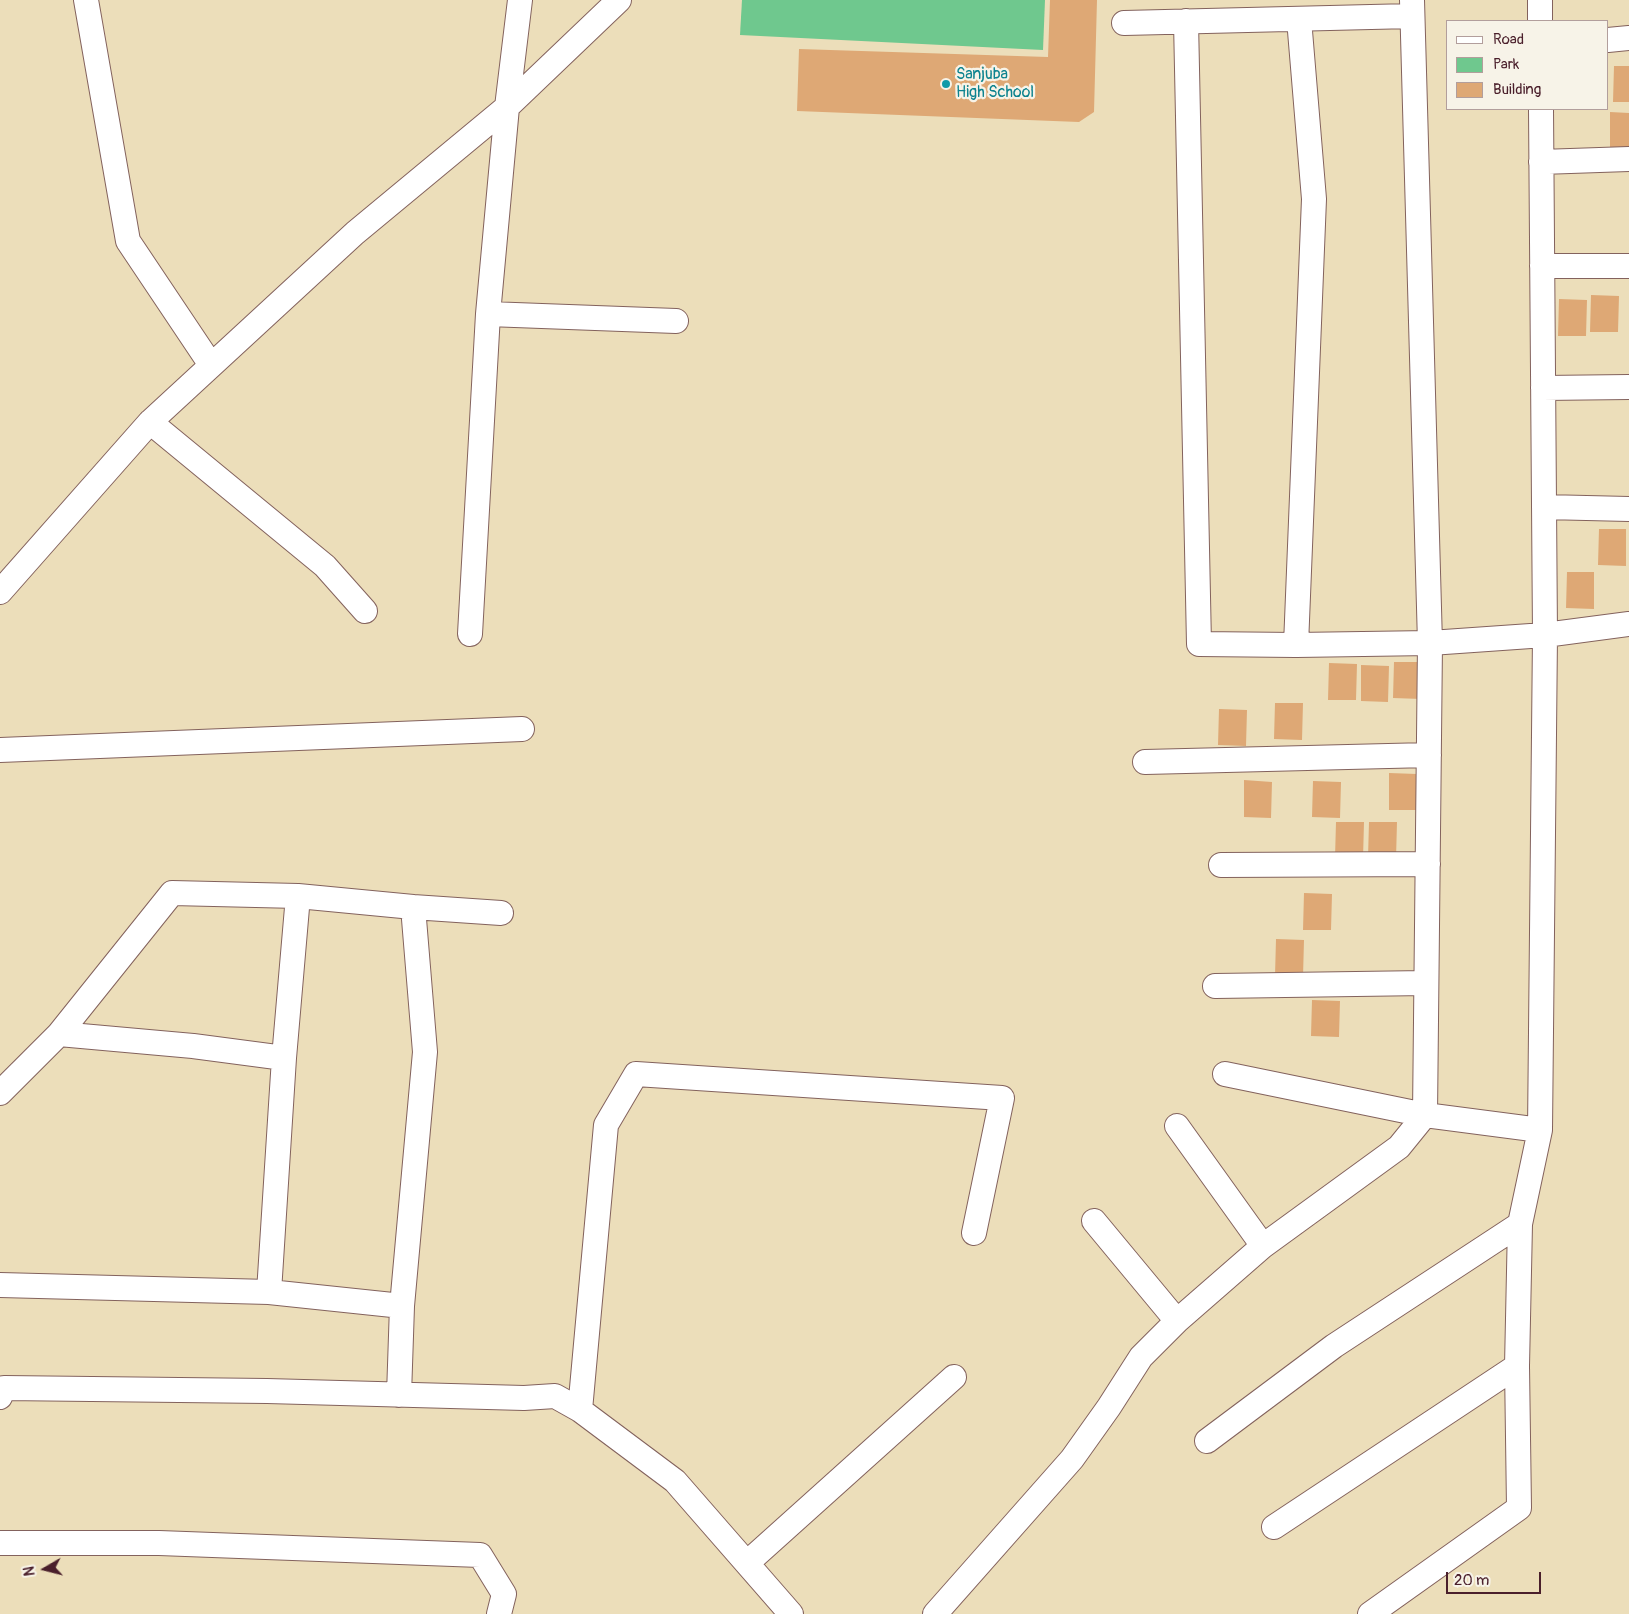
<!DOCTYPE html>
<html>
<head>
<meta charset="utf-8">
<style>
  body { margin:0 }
  #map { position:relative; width:1629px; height:1614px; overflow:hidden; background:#ecdeba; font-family:Pangolin,sans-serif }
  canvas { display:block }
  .legend { position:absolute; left:1446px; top:20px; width:162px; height:90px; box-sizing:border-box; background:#f7f3e8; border:1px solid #b29e9c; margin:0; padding:6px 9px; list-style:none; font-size:15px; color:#4a1f2b }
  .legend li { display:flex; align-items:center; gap:10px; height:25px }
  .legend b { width:25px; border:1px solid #b29e9c }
  .north { position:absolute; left:20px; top:1544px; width:50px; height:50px; -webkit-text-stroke:4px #f7f3e8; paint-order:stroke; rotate:262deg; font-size:14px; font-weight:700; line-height:20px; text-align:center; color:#4a1f2b }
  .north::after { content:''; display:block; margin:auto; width:18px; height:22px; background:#4a1f2b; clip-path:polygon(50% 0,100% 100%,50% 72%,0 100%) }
  .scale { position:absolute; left:1446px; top:1572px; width:95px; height:22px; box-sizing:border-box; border:2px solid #4a1f2b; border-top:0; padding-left:6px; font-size:15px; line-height:18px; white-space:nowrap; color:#4a1f2b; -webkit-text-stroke:4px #f7f3e8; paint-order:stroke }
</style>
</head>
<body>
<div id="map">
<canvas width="1629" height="1614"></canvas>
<ul class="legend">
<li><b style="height:6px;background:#fff"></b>Road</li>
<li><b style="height:14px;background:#6fc88e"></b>Park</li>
<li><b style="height:14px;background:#dea875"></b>Building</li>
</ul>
<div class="north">N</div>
<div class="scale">20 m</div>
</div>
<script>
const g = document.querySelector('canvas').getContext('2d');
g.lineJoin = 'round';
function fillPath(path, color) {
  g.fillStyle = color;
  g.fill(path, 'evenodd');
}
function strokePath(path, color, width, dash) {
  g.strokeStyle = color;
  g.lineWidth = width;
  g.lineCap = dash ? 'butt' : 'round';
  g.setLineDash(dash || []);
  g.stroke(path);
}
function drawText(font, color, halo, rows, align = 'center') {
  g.font = font + ' Pangolin,sans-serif';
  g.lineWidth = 4.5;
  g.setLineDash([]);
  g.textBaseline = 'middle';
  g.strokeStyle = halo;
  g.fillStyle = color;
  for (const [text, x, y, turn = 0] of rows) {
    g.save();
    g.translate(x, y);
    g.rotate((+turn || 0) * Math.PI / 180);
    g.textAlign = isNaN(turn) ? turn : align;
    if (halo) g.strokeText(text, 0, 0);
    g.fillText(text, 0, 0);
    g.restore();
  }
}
fillPath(new Path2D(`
  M742 0H1045L1043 50 740 35Z`), '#6fc88e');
fillPath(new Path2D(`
  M1050 0H1097L1094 112 1079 122 797 111 799 49 1048 57Z
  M1614 66H1629V102H1613Z
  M1610 112 1629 113V149H1610Z
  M1591 295 1619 296 1618 332H1590Z
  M1559 299 1587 300 1586 336H1558Z
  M1599 529H1626V566L1598 565Z
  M1567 572H1594V609L1566 608Z
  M1394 662H1422L1421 699 1393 698Z
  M1329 663 1357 664 1356 700H1328Z
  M1361 665 1389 666 1388 702 1361 701Z
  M1275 703H1303L1302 740 1274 739Z
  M1219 709 1247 710 1246 746 1218 745Z
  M1389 773 1417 774 1416 810H1389Z
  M1244 780 1272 782 1271 818 1244 817Z
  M1313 781 1341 782 1340 818 1312 817Z
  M1336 822H1364L1363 859 1335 858Z
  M1369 822H1397L1396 859 1368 858Z
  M1304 893 1332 894 1331 930H1303Z
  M1276 939 1304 940 1303 977 1275 976Z
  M1312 1000 1340 1001 1339 1037 1311 1036Z`), '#dea875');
const street = new Path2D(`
  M86 0 128 241 211 365
  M1540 0V21
  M1299 19 1314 199 1296 645 1430 643 1545 635 1629 624
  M1186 21 1199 644 1296 645
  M1124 23 1412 16
  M1608 40 1629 38
  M1541 162 1629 159
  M1542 266H1629
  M488 314 676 321
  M1543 388 1629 387
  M150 422 325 566 365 611
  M1544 507 1629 509
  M0 592 150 422 355 233 507 107 619 0
  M470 634 488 314 507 107 520 0
  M0 750 522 729
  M1145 762 1429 755
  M1221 865 1428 864
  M1215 986 1426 983
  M59 1034 193 1046 284 1058
  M1225 1074 1425 1115 1540 1130
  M0 1093 59 1034 172 893 298 896 413 907
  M1177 1126 1263 1246
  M1094 1221 1177 1321
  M0 1285 269 1292 402 1306 399 1395
  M269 1292 284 1058 298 896
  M402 1306 425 1052 413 907 501 913
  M0 1397 4 1388 267 1391 524 1398 555 1396 580 1410 675 1481 791 1614
  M580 1410 606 1125 636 1074 1002 1098 974 1233
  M1207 1441 1334 1346 1520 1224
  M1274 1527 1517 1366
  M0 1543H159L480 1555 504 1594 499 1614
  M747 1563 954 1377
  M935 1614 1072 1459 1109 1407 1141 1357 1177 1321 1263 1246 1399 1147 1425 1115 1430 643 1412 0
  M1370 1614 1519 1508 1517 1366 1520 1224 1540 1130 1545 635 1541 109`);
strokePath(street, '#83625d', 26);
strokePath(street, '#fff', 24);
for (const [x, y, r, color] of [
  [946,84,5,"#0f9aa8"]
]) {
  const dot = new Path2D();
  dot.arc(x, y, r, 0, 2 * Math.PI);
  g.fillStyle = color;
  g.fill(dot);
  strokePath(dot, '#f7f3e8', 2);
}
drawText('16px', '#0d838f', '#f7f3e8', [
  ["Sanjuba",956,75],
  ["High School",956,93]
], 'left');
</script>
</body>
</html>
